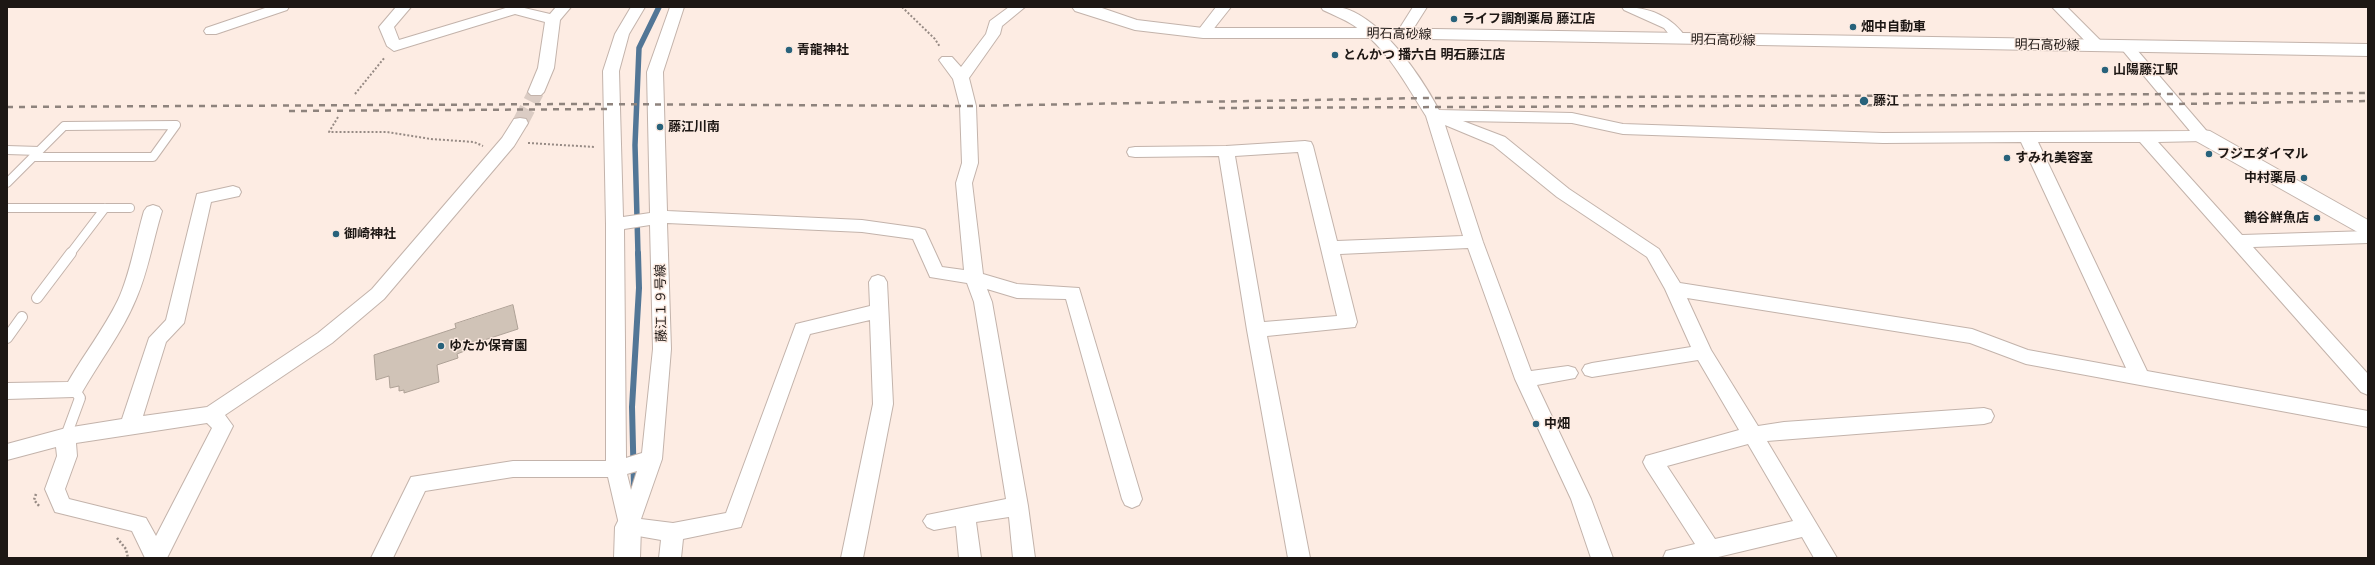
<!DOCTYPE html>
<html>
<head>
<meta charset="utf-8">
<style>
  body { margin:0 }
  #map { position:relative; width:2375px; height:565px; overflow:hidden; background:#fdece3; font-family:Lato,sans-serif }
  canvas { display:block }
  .frame { position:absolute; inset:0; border:8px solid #1d1714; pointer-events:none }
</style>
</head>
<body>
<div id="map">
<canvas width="2375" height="565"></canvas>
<div class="frame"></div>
</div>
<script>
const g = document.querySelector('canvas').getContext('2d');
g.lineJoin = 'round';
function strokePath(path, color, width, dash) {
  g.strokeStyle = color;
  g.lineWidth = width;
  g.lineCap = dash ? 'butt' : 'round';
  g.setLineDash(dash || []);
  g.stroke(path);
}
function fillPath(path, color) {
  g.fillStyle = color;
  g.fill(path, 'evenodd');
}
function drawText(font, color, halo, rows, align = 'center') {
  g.font = font + ' Lato,"Noto Sans JP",sans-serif';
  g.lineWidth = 3;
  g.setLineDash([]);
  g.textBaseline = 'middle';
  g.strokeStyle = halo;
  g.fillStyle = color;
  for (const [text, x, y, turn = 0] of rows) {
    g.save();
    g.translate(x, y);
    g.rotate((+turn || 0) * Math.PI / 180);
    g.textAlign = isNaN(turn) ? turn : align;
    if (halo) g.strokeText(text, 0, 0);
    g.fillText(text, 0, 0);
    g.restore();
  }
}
strokePath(new Path2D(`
  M638 254 635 145 639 48 659 7`), '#527696', 5.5);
strokePath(new Path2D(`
  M634 488 632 407 639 288 638 253`), '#527696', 6);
const building = new Path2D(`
  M513 305 518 329 466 346 467 350 457 354 458 358 437 365 439 382 404 393V390L399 391V386L390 388 389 376 376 380 374 355 456 328 455 324Z`);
fillPath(building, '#d0c3b7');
strokePath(building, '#aea196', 1);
strokePath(new Path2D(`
  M520 123 536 92`), '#dbccc4', 16, [16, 8]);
const serviceFar1 = new Path2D(`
  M176 125 153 157H33L64 126Z
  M7 150 39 151
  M7 183 33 157
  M7 208H130
  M70 254 105 208`);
const service = new Path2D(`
  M37 298 71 253
  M7 338 22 317
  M66 436 80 398 74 389`);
const minor = new Path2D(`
  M268 7H289L287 10 216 34H206L204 31 206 28Z
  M396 7H411L394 27 399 40 509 7H520L550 14 556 7H571L560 20 554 68 544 92 541 95H531L528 92 538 68 545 22 515 14 394 51 387 46 379 27Z
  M631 7H645L629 34 619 71 623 217 650 213 647 72 670 7H684L663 72 667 211 862 220 919 228 925 230 942 267 964 270 956 183 962 163 960 106 953 79 939 60 942 57H952L961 67 986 34 990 21 1009 7H1025L1002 26 1000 34 969 78 976 106 978 163 972 183 983 274 1017 284 1079 288 1142 499 1139 505 1132 508 1125 505 1122 499 1066 299 1017 298 987 289 992 302 1028 506 1035 558H1013L1009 517 976 522 981 558H959L956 526 934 530 927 527 923 521 927 515 1006 499 974 302 967 283 930 277 913 239 862 232 667 223 671 349 662 459 641 519 673 523 726 513 796 324 870 306 869 282 872 277 878 275 884 277 887 282 893 404 863 558H841L873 404 870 320 810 334 741 527 683 539 681 558H659L661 540 621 533 608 477H513L425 491 393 558H371L411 477 513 461H606V225L603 71 615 34ZM650 225 653 349 642 453 626 458 624 229ZM637 471 631 490 627 474Z
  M1216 7H1231L1208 36H1198L1196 33Z
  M1321 7C1327 7 1334 6 1339 7 1380 15 1421 76 1439 110L1572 113 1623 124 1883 133 2190 131 2119 46 2121 43H2131L2211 136 2209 140 2203 141 2158 142 2242 235 2368 231V243L2253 247 2368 374V395L2361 392 2140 142H2038L2147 371 2368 411V427L2026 364 1970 343 1687 298 1711 350 1758 426 1784 422 1984 408 1991 410 1994 416 1991 422 1984 424 1767 441 1837 558H1814L1802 537 1714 558H1663L1666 551 1695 544 1646 468 1643 462 1646 456 1739 430 1698 360 1592 377 1585 375 1582 370 1585 365 1592 363 1691 347 1665 289 1647 257 1557 197 1493 145 1445 125 1483 242 1531 371 1568 366 1575 368 1578 373 1575 378 1537 385 1591 499 1613 558H1591L1571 499 1515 379 1468 248 1340 254 1357 322 1355 327 1267 336 1310 558H1288L1247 330 1219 156 1135 157 1129 156 1127 152 1129 148 1135 147 1226 146 1305 141 1311 142 1313 146 1337 241 1463 236 1426 116C1405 83 1387 47 1353 25 1344 19 1333 15 1323 10ZM1463 121 1572 123 1623 134 1883 143 2021 142 2126 368 2028 350 1972 329 1680 283 1659 249 1569 189 1505 137ZM1298 152 1337 316 1264 322 1235 156ZM1748 444 1793 521 1715 539 1667 466Z
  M1413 7H1427L1408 37H1398L1396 34Z
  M1622 7C1649 7 1672 16 1687 39L1685 42H1675L1664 28 1624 10Z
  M2052 7H2067L2102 42 2104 45 2102 48H2092Z
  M520 118 526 119 528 123 514 146 384 299 332 343 225 415 233 426 167 558H145L132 531 55 512 45 489 57 456 56 447 7 460V444L66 428 122 419 149 338 166 320 197 194 233 186 239 188 241 192 239 196 211 202 184 323 166 342 143 416 207 407 318 333 372 289 502 138 514 119ZM207 423 212 428 156 536 146 518 69 499 65 489 77 456 76 443Z
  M153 205 159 207 162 211C153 240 148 272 136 299 122 333 99 362 81 394L74 397 7 399V383L68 382C84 354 104 329 118 300 130 275 136 238 144 211L147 207Z`);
const tertiary = new Path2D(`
  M2203 130 2210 131 2368 220V236L2361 234 2196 141 2193 136 2196 131Z
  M628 516 637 519 641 527 640 558H614L615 527 619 519Z`);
const secondary = new Path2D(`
  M1072 7H1099L1137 20 1203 28H1372L2368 44V56L1372 38H1203L1135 30 1075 11Z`);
strokePath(serviceFar1, '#c3b3ab', 10);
strokePath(service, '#c3b3ab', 12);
strokePath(minor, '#c3b3ab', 2);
strokePath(tertiary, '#c3b3ab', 2);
strokePath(secondary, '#c3b3ab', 2);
strokePath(new Path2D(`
  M902 7 935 39 940 47
  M355 94 385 57
  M338 117 329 132H387L431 139 474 142 483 146
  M528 143 595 147`), '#968a84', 2, [2, 2]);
strokePath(new Path2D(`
  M36 494 34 500 40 507
  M117 538 126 549 128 558`), '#968a84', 2.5, [2, 2]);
strokePath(serviceFar1, '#fff', 8);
strokePath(service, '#fff', 10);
fillPath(minor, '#fff');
fillPath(tertiary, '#fff');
fillPath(secondary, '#fff');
strokePath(new Path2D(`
  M7 107 576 104 968 106 1425 98 2368 93
  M1219 108 2176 104 2368 101
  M289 111 609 109`), '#8e837d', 2.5, [6, 6]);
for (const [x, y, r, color] of [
  [1454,19,4,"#28627b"],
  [1853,27,4,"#28627b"],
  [789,50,4,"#28627b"],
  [1335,55,4,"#28627b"],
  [2105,70,4,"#28627b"],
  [1864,101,5,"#28627b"],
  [660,127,4,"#28627b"],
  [2209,154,4,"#28627b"],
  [2007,158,4,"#28627b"],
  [2304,178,4,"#28627b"],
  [2317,218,4,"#28627b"],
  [336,234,4,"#28627b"],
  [441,346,4,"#28627b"],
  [1536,424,4,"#28627b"]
]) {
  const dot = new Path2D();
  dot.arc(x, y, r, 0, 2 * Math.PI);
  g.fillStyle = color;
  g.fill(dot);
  strokePath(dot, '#fdece3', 1.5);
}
drawText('bold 13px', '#1d1714', '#fdece3', [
  ["ライフ調剤薬局 藤江店",1462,19],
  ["畑中自動車",1861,27],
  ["青龍神社",797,50],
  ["とんかつ 播六白 明石藤江店",1343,55],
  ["山陽藤江駅",2113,70],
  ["藤江",1873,101],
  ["藤江川南",668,127],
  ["フジエダイマル",2217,154],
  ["すみれ美容室",2015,158],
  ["中村薬局",2296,178,"right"],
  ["鶴谷鮮魚店",2309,218,"right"],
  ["御崎神社",344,234],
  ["ゆたか保育園",449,346],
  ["中畑",1544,424]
], 'left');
drawText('13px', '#1d1714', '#fdece3', [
  ["明石高砂線",1399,34,1],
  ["明石高砂線",1723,40,1],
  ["明石高砂線",2047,45,1],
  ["藤江１９号線",661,303,-91]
]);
</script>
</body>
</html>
